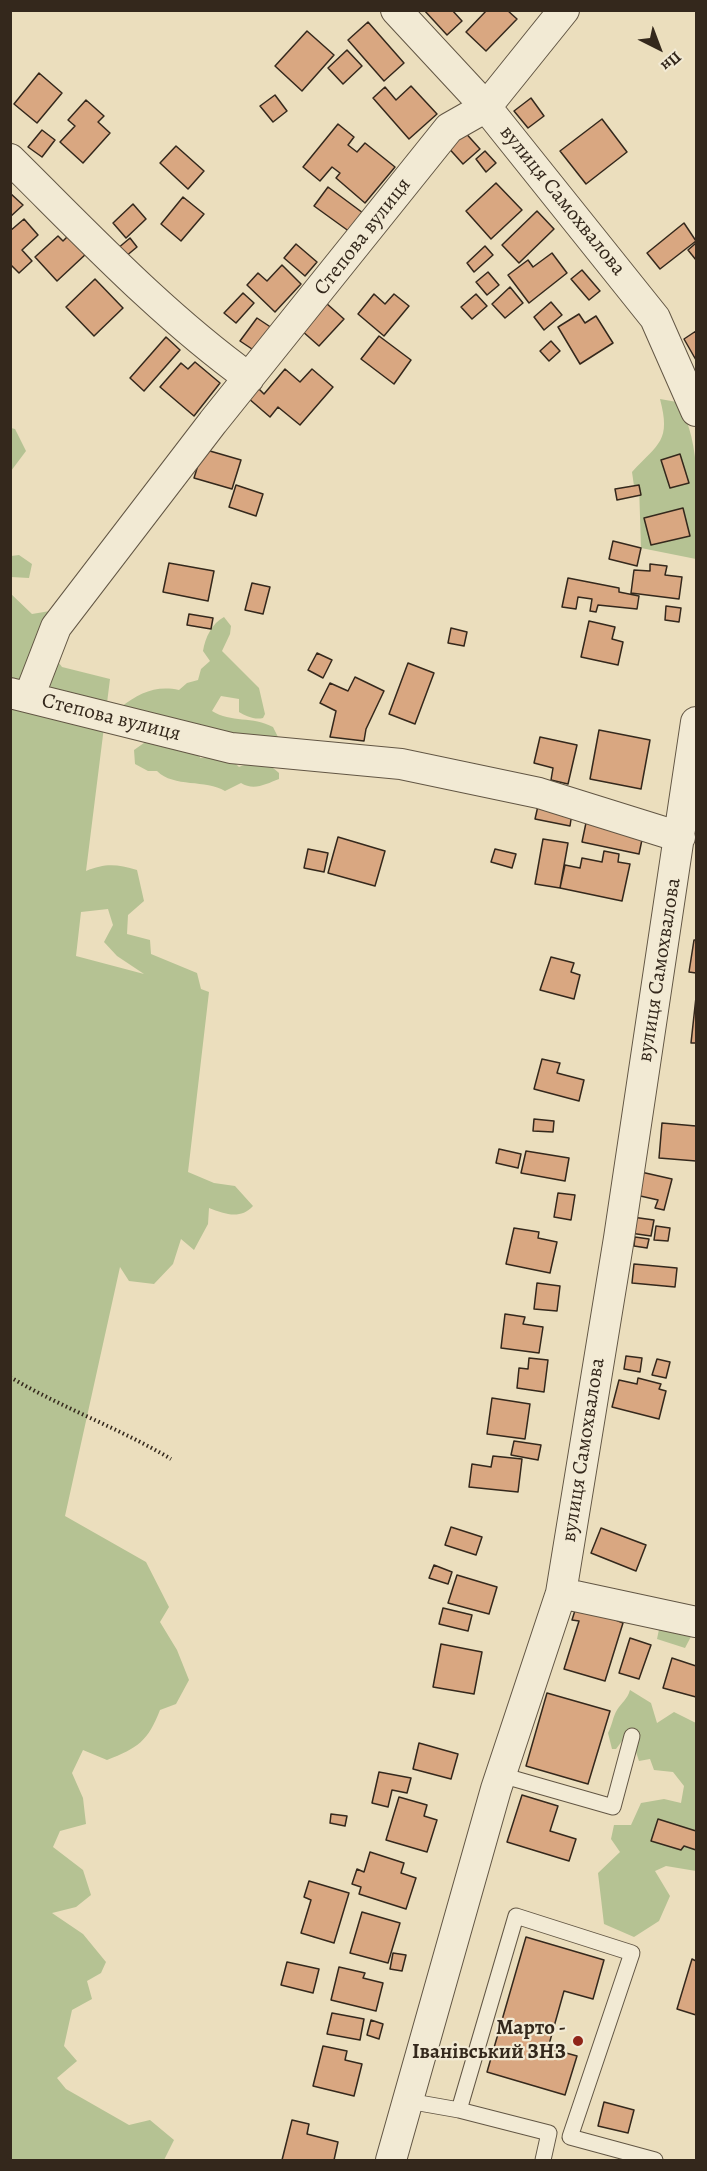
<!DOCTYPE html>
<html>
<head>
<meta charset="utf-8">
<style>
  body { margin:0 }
  #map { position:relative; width:707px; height:2171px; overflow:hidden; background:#ebdebd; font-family:Alegreya,serif }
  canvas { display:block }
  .frame { position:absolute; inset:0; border:12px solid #34281c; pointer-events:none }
  .north { position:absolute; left:629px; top:18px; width:60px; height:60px; -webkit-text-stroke:4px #f2ead4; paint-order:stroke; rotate:138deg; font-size:16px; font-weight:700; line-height:24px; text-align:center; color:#34281c }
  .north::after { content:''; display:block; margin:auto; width:21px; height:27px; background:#34281c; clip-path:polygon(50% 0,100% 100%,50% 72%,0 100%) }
</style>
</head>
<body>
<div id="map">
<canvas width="707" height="2171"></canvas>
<div class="frame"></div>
<div class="north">Пн</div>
</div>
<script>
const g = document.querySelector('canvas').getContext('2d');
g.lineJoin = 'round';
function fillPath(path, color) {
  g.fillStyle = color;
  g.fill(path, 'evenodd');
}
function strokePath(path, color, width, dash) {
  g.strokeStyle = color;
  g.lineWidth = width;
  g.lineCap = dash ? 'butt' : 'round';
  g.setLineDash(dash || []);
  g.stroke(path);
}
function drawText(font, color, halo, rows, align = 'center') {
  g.font = font + ' Alegreya,serif';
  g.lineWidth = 4.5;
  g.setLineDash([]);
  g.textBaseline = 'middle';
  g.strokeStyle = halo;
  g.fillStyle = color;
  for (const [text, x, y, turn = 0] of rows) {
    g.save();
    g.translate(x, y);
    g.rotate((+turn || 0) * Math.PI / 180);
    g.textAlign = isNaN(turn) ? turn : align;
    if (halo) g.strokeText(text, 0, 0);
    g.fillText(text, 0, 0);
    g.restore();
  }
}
fillPath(new Path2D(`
  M660 399 677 402C704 442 696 510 696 559L641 548 639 485 634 486 632 472C659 443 671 441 660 399Z
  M11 428 15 429 26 451 11 471Z
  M19 555 32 564 29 578 11 577V556Z
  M10 593 32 614 56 610 40 638 62 667 110 679 86 871C105 863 117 864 137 870L144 901 128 915 127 934 150 940 151 954 197 973 201 989 209 992 188 1172 214 1183 235 1186 253 1206C240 1220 225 1214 209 1208L208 1224 194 1250 181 1239 173 1264 154 1284 129 1281 120 1267 65 1516 146 1562 169 1607 160 1622 177 1650 189 1680 176 1704 160 1710C148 1741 138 1748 107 1760L83 1750 72 1773 83 1798 86 1824 60 1831 53 1847 83 1870 91 1895 76 1907 52 1913 83 1934 106 1962 101 1973 87 1981 92 1999 72 2010 64 2046 77 2061 57 2078 66 2089 129 2125 150 2120 174 2140 164 2160H11ZM108 909 113 925 104 942 117 956 144 974 76 956 81 912Z
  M224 617 231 626 230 634 222 651 259 688 265 714 263 718C254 720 246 716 239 712V699L221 696 212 711C231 723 253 716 273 727L278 737V750L199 753 200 758C217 757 227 754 239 767 258 760 264 760 279 773V779C266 784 254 791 241 783L225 791C206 779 174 788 157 771H148L135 764 134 750 151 738 121 707C139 693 156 685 179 690L187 683 198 680 201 669 210 661 203 651C205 638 212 623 224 617Z
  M662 1615 696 1627 685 1648 657 1639Z
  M630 1690 651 1703 657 1723 674 1712 696 1723V1871L666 1866 655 1871 670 1896 659 1921 634 1937 604 1924 598 1873 620 1852 611 1839 614 1825H631L641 1803 664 1799 681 1803 684 1786 673 1772 654 1770 650 1759 639 1761 633 1743 622 1741 616 1749H612L608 1733C612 1726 613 1716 617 1710 622 1702 627 1700 630 1690Z`), '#b5c293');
const building = new Path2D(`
  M424 10H452L462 21 447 35Z
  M487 10H507L517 19 486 51 466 32Z
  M368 22 404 63 384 81 348 40Z
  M307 31 334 55 302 91 275 66Z
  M347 50 362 66 343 84 328 68Z
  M39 73 62 93 37 123 14 104Z
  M411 86 437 114 409 139 373 98 385 87 396 100Z
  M275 95 287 111 273 122 260 106Z
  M531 98 544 116 528 128 514 111Z
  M86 100 104 116 98 122 110 133 83 163 60 142 75 126 68 120Z
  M602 119 627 152 586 184 560 151Z
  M338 124 354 137 348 145 357 152 365 143 395 167 365 203 336 178 340 173 332 167 320 181 303 167Z
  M462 129 480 149 463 164 445 144Z
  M42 130 55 140 42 157 28 147Z
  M176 146 204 171 188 189 160 163Z
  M485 151 496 163 486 172 476 159Z
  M496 183 522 210 491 239 466 211Z
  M328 187 363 213 350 232 314 206Z
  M10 193 23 205 10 217Z
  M183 197 204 214 181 241 161 224Z
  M133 204 146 219 126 238 113 223Z
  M537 211 554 229 519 263 502 245Z
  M24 219 38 235 22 250 32 261 19 273 10 264V231Z
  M684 223 696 241 660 269 647 253Z
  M69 235 87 253 57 281 35 257 58 236 63 241Z
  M130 238 137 247 125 257 117 249Z
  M696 243V260L688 250Z
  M296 244 317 262 305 276 284 258Z
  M485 246 493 255 474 272 467 263Z
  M552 253 567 273 529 303 508 275 528 260 533 267Z
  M282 265 301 284 275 312 247 285 258 273 267 281Z
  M582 270 600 291 589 300 571 279Z
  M488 272 499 285 487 295 476 282Z
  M95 279 123 308 94 336 66 307Z
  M510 287 523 303 505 318 492 304Z
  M243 293 254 303 236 323 224 313Z
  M374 294 385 304 394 294 409 306 384 336 358 314Z
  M476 294 487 306 472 319 461 307Z
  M551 302 562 315 544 330 534 317Z
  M326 303 344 319 319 346 301 330Z
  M579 314 585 323 596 316 613 343 580 364 558 327Z
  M257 318 272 328 255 351 240 341Z
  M696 331V360L684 339Z
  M379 336 411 360 394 384 361 359Z
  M166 337 180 350 144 391 130 378Z
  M551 341 560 351 549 361 540 351Z
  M195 362 220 383 194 416 160 387 181 363 188 369Z
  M285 369 300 382 312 369 333 387 300 425 278 407 270 417 248 398 257 387 264 394Z
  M203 449 241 460 232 489 194 478Z
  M680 454 689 483 670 488 661 460Z
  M236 485 263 494 256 516 229 507Z
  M639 485 641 495 617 500 615 489Z
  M683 508 690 536 651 545 644 518Z
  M613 541 641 548 637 566 609 559Z
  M169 563 214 571 208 601 163 592Z
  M650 564 667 566 665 575 682 577 679 599 631 593 634 570 650 571Z
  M568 578 619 588V592L639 596 637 609 598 605 596 612 590 611 592 599 578 597 576 609 562 607Z
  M252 583 270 587 263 614 245 610Z
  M666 606 681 608 679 622 665 620Z
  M189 614 213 618 211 629 187 625Z
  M589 621 615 627 612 639 623 642 618 665 581 657Z
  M451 628 467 632 464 646 448 643Z
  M317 653 332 660 323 678 308 670Z
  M408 663 434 673 415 724 389 714Z
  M355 677 384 691 366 729 364 741 330 737 336 711 320 703 330 683 348 691Z
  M599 730 650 740 641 789 590 779Z
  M540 737 577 745 568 784 551 780 553 768 534 763Z
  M538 806 572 813 570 826 535 819Z
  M587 818 644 830 639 854 582 842Z
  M338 837 385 851 375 886 328 873Z
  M543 839 568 843 560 888 535 884Z
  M308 849 328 853 324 872 304 868Z
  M495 849 516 854 512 868 491 862Z
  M604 851 619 854 618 862 630 864 622 901 560 888 565 865 580 868 582 858 602 862Z
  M694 940H696V973L689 972Z
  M551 957 574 963 571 972 580 975 574 999 540 990Z
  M696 997V1043H691Z
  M542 1059 560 1063 557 1073 584 1080 579 1101 534 1089Z
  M534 1119 554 1121 553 1132 533 1131Z
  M662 1123 696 1126V1161L659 1158Z
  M499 1149 521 1154 518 1168 496 1163Z
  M526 1151 569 1158 565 1181 521 1173Z
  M641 1172 672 1179 664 1210 655 1208 658 1200 636 1195Z
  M558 1193 575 1195 571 1220 554 1217Z
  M632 1217 654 1220 651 1236 630 1233Z
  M656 1226 670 1228 668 1241 654 1240Z
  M514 1228 539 1232 538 1238 557 1242 550 1273 506 1264Z
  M635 1237 649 1239 647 1248 634 1246Z
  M634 1264 677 1268 675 1287 632 1283Z
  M537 1283 560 1286 557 1311 534 1309Z
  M505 1314 525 1317 523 1324 543 1327 539 1353 501 1348Z
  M626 1356 642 1358 640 1372 624 1369Z
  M529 1358 548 1360 544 1392 517 1388 519 1368 528 1369Z
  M657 1359 670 1362 666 1378 652 1375Z
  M638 1378 661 1384 659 1389 666 1391 659 1419 612 1407 619 1380 637 1384Z
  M492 1398 530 1404 525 1439 487 1434Z
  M514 1441 541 1445 538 1460 511 1455Z
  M493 1456 522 1459 518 1492 469 1487 472 1464 491 1467Z
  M451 1527 482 1537 476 1555 445 1545Z
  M601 1528 646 1545 636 1571 591 1553Z
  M434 1565 452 1572 448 1584 429 1578Z
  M457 1575 497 1587 489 1614 448 1603Z
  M577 1604 623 1623 605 1681 564 1669 579 1621 572 1620Z
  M443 1608 472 1615 468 1631 439 1624Z
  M630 1638 651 1645 639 1679 619 1673Z
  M441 1644 482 1652 474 1694 433 1687Z
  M672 1658 696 1666V1697L663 1688Z
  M547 1693 610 1711 588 1784 526 1766Z
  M419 1743 458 1754 451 1779 413 1769Z
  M379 1772 411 1778 407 1793 392 1790 388 1807 372 1803Z
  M522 1795 558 1806 550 1831 576 1839 569 1861 507 1842Z
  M399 1797 427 1805 424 1816 437 1820 427 1852 386 1840Z
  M331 1814 347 1816 345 1826 330 1823Z
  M658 1819 696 1831V1850L684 1846 681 1850 651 1841Z
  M370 1852 404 1863 401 1873 416 1878 406 1909 359 1894 361 1887 352 1884 357 1869 364 1872Z
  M309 1881 349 1893 334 1943 301 1933 311 1900 304 1897Z
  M362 1912 400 1923 388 1963 350 1953Z
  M526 1937 604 1960 593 1999 564 1991 548 2048 577 2056 565 2095 487 2072Z
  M393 1953 406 1955 402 1971 390 1969Z
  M692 1959 696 1961V2015L677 2009Z
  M287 1962 319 1969 313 1993 281 1985Z
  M339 1967 365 1973 363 1978 383 1983 376 2011 331 2000Z
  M332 2013 364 2019 360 2040 327 2034Z
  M371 2020 383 2024 379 2039 367 2035Z
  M323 2046 347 2051 345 2060 362 2064 354 2096 313 2086Z
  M604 2102 634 2110 628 2133 598 2126Z
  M292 2120 309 2124 307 2134 338 2142 334 2160H282Z`);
fillPath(building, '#d9a781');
strokePath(building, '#34281c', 1.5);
const service = new Path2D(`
  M501 1775 613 1807 632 1736
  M408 2101 459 2110
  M543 2160 549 2133 459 2110 516 1916 632 1953 570 2137 655 2160`);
const minor = new Path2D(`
  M396 10 486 107 655 318 696 411
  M10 159C88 236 161 314 249 378
  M10 693 231 748 401 764 539 793 680 837
  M29 697 56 627 213 422 449 128 486 107 564 10
  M561 1593 696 1622
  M391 2160 496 1789 561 1593 619 1238 696 722`);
strokePath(service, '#625644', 17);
strokePath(minor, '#625644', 32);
strokePath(new Path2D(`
  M10 1377C62 1408 119 1428 171 1459`), '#34281c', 4, [1.5, 3]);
strokePath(service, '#f2ead4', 15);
strokePath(minor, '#f2ead4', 30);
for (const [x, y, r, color] of [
  [578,2041,6,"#8f2418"]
]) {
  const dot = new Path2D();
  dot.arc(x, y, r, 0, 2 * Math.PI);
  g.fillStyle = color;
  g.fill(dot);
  strokePath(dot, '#f2ead4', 2);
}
drawText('21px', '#34281c', '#f2ead4', [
  ["вулиця Самохвалова",562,201,51],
  ["Степова вулиця",363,237,-52],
  ["Степова вулиця",111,718,14],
  ["вулиця Самохвалова",660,970,-81],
  ["вулиця Самохвалова",584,1450,-81]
]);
drawText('bold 21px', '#34281c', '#f2ead4', [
  ["Марто -",566,2029],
  ["Іванівський ЗНЗ",566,2053]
], 'right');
</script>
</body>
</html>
